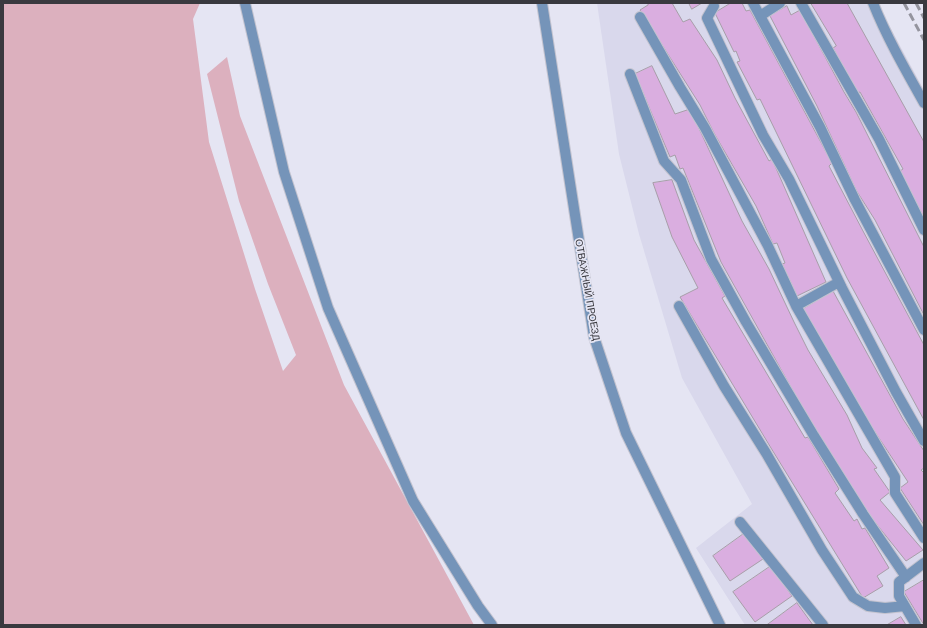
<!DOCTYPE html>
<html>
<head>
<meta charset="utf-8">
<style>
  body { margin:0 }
  #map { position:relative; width:927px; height:628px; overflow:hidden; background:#e5e5f3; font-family:Helvetica,sans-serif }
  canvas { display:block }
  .frame { position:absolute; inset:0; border:4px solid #39393f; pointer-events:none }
</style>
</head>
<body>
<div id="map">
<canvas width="927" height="628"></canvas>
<div class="frame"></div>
</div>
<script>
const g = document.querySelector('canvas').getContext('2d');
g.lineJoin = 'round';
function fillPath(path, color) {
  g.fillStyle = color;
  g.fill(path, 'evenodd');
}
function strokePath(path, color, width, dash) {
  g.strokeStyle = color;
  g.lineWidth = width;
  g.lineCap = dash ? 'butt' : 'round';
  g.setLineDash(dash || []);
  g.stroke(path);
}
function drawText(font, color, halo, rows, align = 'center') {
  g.font = font + ' Helvetica,sans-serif';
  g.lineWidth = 3.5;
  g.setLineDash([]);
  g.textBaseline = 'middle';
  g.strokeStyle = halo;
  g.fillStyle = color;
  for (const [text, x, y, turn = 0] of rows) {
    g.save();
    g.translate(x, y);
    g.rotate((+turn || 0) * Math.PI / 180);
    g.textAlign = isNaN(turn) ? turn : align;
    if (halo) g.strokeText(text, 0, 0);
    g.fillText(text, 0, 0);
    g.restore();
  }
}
fillPath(new Path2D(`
  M597 3H877L924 90V625H745L696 548 752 504 682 378 639 234 619 154Z`), '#d9d8ec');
fillPath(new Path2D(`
  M3 3H200L193 19 209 142 255 289 283 371 296 355 268 284 239 201 207 74 227 57 240 116 344 385 474 625H3Z`), '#dcb0be');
const building = new Path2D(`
  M647 3H672L683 22 690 19 717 60 735 98 769 161 772 159 826 282 797 296 782 264 785 263 777 243 773 244 756 206 714 133 700 105 640 10 648 5Z
  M689 3H702L692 9Z
  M731 3H742L746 11 750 10 832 163 829 166 863 231 924 345V420L847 278 760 99 757 100 737 62 740 61 736 51 734 52 715 13Z
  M811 3H847L924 142V218L900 171 903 169 860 92 857 93 833 48 836 46Z
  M787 6 791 15 800 10 844 92 856 112 924 247V315L875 220 856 190 817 106 770 16Z
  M652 66 675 114 690 109 742 221 769 269 794 322 808 350 847 415 862 448 877 468 874 469 890 492 880 500 923 550 906 561 866 511 802 407 721 262 683 168 680 169 675 155 670 157 635 74Z
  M672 180 694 240 725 296 722 298 805 438 808 437 839 489 835 493 854 521 857 519 862 529 865 528 889 568 877 576 883 586 863 598 771 448 680 297 698 288 672 237 653 183Z
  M833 291 903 419 924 451V468L921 470 924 473V525L900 488 908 482 873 429 803 309Z
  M745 533 763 559 730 581 713 556Z
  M771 566 792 596 755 622 733 592Z
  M924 580V625L904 592Z
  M797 603 813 625H767Z
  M901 617 906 625H887Z`);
fillPath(building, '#daaee0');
strokePath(building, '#a89ea9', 1);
const minor = new Path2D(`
  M245 3 284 172 328 308 413 501 478 606 492 625
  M542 3 594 337 626 433 720 625
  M753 3 760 16
  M780 3 760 16 820 127 855 200 924 330
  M801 3 879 139 924 230
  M873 3C887 38 906 71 924 103
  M714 6 707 18 763 135 789 179 842 288 896 392 924 441
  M640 17 680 87 705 128 768 246 796 306
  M630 74 664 161 681 180 711 259 746 322 814 436 863 514 906 577
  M839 282 796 306 895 477V493L924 538
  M679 306 724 386 766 453 822 550 853 597 868 606 885 608 905 606
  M740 522 823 625
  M916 625 899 596V582L924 563`);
strokePath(minor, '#c3c3cf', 12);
strokePath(minor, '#7594b9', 10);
strokePath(new Path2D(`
  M904 3 924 40
  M916 3 924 18`), '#94949e', 3, [8, 4]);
drawText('10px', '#39393f', '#e5e5f3', [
  ["ОТВАЖНЫЙ ПРОЕЗД",587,290,80]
]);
</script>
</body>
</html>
